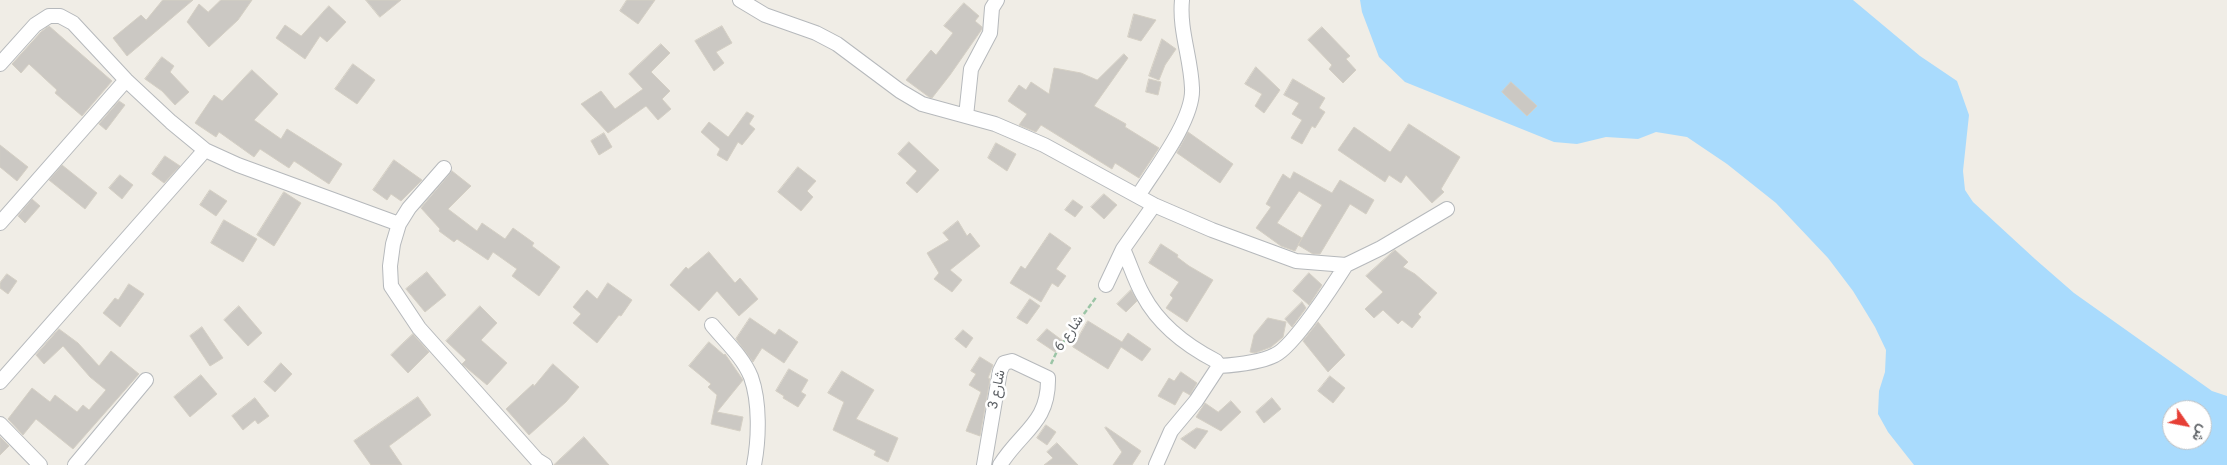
<!DOCTYPE html>
<html>
<head>
<meta charset="utf-8">
<style>
  body { margin:0 }
  #map { position:relative; width:2227px; height:465px; overflow:hidden; background:#f0ede6; font-family:Overpass,Vazirmatn,sans-serif }
  canvas { display:block }
  .north { position:absolute; left:2162px; top:400px; width:50px; height:50px; box-sizing:border-box; background:#fff; border:1px solid #bfc0c2; border-radius:50%; rotate:123deg; font-size:14px; font-weight:700; line-height:20px; text-align:center; color:#5e6266 }
  .north::after { content:''; display:block; margin:auto; width:18px; height:22px; background:#e63f36; clip-path:polygon(50% 0,100% 100%,50% 72%,0 100%) }
</style>
</head>
<body>
<div id="map">
<canvas width="2227" height="465"></canvas>
<div class="north">ش</div>
</div>
<script>
const g = document.querySelector('canvas').getContext('2d');
g.lineJoin = 'round';
function fillPath(path, color) {
  g.fillStyle = color;
  g.fill(path, 'evenodd');
}
function strokePath(path, color, width, dash) {
  g.strokeStyle = color;
  g.lineWidth = width;
  g.lineCap = dash ? 'butt' : 'round';
  g.setLineDash(dash || []);
  g.stroke(path);
}
function drawText(font, color, halo, rows, align = 'center') {
  g.font = font + ' Overpass,Vazirmatn,sans-serif';
  g.lineWidth = 5;
  g.setLineDash([]);
  g.textBaseline = 'middle';
  g.strokeStyle = halo;
  g.fillStyle = color;
  for (const [text, x, y, turn = 0] of rows) {
    g.save();
    g.translate(x, y);
    g.rotate((+turn || 0) * Math.PI / 180);
    g.textAlign = isNaN(turn) ? turn : align;
    if (halo) g.strokeText(text, 0, 0);
    g.fillText(text, 0, 0);
    g.restore();
  }
}
fillPath(new Path2D(`
  M1360 0H1853L1920 56 1957 81 1969 115 1963 171 1965 190 1973 202 2035 259 2074 293 2212 391 2227 396V465H1914L1888 432 1878 414 1879 391 1885 372 1886 350 1875 327 1853 291 1828 258 1776 203 1727 164 1687 137 1656 132 1638 139 1606 137 1577 144 1554 142 1405 82 1379 57 1362 12ZM2172 410H2202V440H2172Z`), '#a9dbfd');
const building = new Path2D(`
  M163 0H193L127 56 113 38 141 15 146 20Z
  M221 0H252L238 20 209 47 187 22 199 4 208 12Z
  M366 0H401L380 17Z
  M627 0H655L638 24 620 11Z
  M964 3 979 16 975 21 982 27V29L950 75 932 98 929 97 906 80 931 50 936 55 953 33 944 26Z
  M329 6 346 22 327 42 320 36 305 59 276 38 285 25 301 36Z
  M1134 14 1156 20 1141 41 1128 37Z
  M49 26 112 81 82 116 55 93 57 90 29 64 21 73 12 64 41 32Z
  M722 26 732 43 716 52 724 63 714 71 695 41Z
  M1322 27 1350 56 1346 59 1356 70 1343 83 1329 69 1332 65 1308 40Z
  M1162 39 1176 49 1165 65 1159 80 1149 76Z
  M661 44 670 53 651 72 670 91 662 99 671 109 658 120 646 106 608 133 581 104 601 91 615 109 643 89 629 74Z
  M1124 54 1128 58 1094 106 1126 124 1125 127 1159 148 1139 178 1115 163 1112 169 1041 125 1036 132 1019 125 1027 114 1008 101 1019 85 1026 90 1031 82 1049 94 1054 68 1081 73 1097 80Z
  M162 57 174 66 170 72 189 92 175 105 162 91 145 79Z
  M353 64 375 80 357 104 335 89Z
  M1256 67 1280 90 1264 113 1255 106 1262 94 1245 84Z
  M252 70 278 94 254 120 281 139 287 129 342 164 329 184 294 161 289 168 260 149 254 157 219 132 216 137 195 123 214 95 222 101Z
  M1149 79 1161 82 1158 95 1146 92Z
  M1293 79 1325 98 1319 108 1325 112 1315 128 1312 126 1302 144 1291 138 1302 120 1292 114 1299 103 1284 95Z
  M1511 82 1537 106 1527 116 1502 92Z
  M119 101 125 105 106 130 99 124Z
  M747 112 754 116 749 124 755 129 742 145 738 142 727 161 717 155 720 149 701 132 709 122 728 137Z
  M1409 124 1460 157 1441 189 1444 192 1432 203 1406 175 1401 183 1389 175 1385 182 1338 150 1354 127 1390 152Z
  M1188 132 1233 164 1220 183 1177 153Z
  M604 133 612 147 599 155 591 141Z
  M909 142 939 170 917 193 906 183 917 171 898 154Z
  M996 143 1016 154 1007 171 988 158Z
  M0 145 28 167 17 181 0 167Z
  M165 156 180 166 164 183 152 174Z
  M394 160 422 180 401 201 391 194 387 200 373 190Z
  M62 165 97 193 85 209 49 180Z
  M798 167 816 181 807 191 813 197 801 211 778 192Z
  M452 171 471 186 448 209 477 231 482 223 505 239 513 228 534 243 532 246 560 267 539 296 512 276 517 269 493 252 488 260 457 239 454 242 439 231 440 229 421 208Z
  M1294 172 1332 193 1340 180 1374 200 1366 214 1350 204 1320 254H1313L1298 245 1322 205 1299 191 1277 223 1302 238 1295 251 1281 246 1256 228 1271 207 1266 204 1283 174 1290 179Z
  M120 175 133 185 122 199 109 188Z
  M210 190 227 201 216 216 200 205Z
  M284 192 301 203 274 246 257 235Z
  M1104 194 1117 205 1104 219 1091 207Z
  M32 199 40 206 25 223 18 216Z
  M1073 200 1083 207 1075 217 1065 210Z
  M224 220 257 239 243 262 211 243Z
  M958 221 967 236 970 233 980 246 950 270 962 280 952 292 934 279 939 273 927 253 949 240 943 233Z
  M1050 233 1071 248 1056 269 1066 276 1058 287 1052 283 1041 302 1010 283 1021 266 1025 269Z
  M1161 244 1178 255 1177 257 1189 266 1213 280 1187 322 1166 308 1173 298 1170 295 1179 282 1149 263Z
  M1395 250 1408 262 1403 267 1415 274 1437 293 1418 314 1421 317 1412 328 1402 320 1398 324 1383 310 1374 318 1365 309 1383 292 1366 276Z
  M709 252 735 283 740 278 758 299 739 316 717 291 699 311 670 285 686 267 688 269Z
  M427 272 446 295 425 312 406 289Z
  M1309 273 1322 285 1309 305 1293 291Z
  M7 274 17 281 8 294 0 288V283Z
  M608 283 632 300 621 316 619 315 597 343 573 323 581 314 573 307 587 290 597 299Z
  M129 284 144 294 120 327 103 313 115 298 118 300Z
  M1131 290 1137 301 1126 312 1117 304Z
  M1030 299 1040 306 1027 324 1017 318Z
  M1302 302 1306 308 1292 327 1285 319Z
  M239 306 262 333 248 346 224 320Z
  M480 306 497 323 481 340 507 363 487 385 462 364 466 360 446 341Z
  M750 318 775 335 779 329 798 342 784 363 762 348 753 362 736 339Z
  M1268 318 1286 322 1283 337 1271 347 1255 353 1250 352 1254 335Z
  M1088 321 1122 342 1128 333 1151 349 1142 361 1121 347 1108 369 1073 347Z
  M1318 322 1345 355 1328 372 1303 341Z
  M202 327 223 358 210 366 190 336Z
  M59 329 78 343 99 366 111 351 139 374 73 449 36 419 23 435 8 419 32 388 50 402 55 395 77 412 83 405 89 410 106 390 90 377 63 346 44 364 36 355Z
  M1047 329 1063 341 1055 352 1037 340Z
  M963 330 973 338 966 348 955 339Z
  M413 334 429 352 408 373 391 355Z
  M709 342 724 355 725 354 743 380 717 412 743 417 740 431 711 424 717 395 708 387 711 384 689 366Z
  M980 357 993 365 988 378 990 379 980 436 966 431 981 392 969 385 976 374 971 371Z
  M281 363 292 374 275 392 264 382Z
  M553 364 579 387 566 402 529 435 506 409 533 384 534 386Z
  M789 369 808 380 801 392 806 395 798 407 783 398 784 396 776 391Z
  M842 371 874 390 856 419 898 438 888 462 874 455 876 451 833 430 844 402 828 393Z
  M1181 372 1197 383 1190 395 1183 391 1175 405 1158 396 1169 378 1174 381Z
  M201 375 217 394 190 417 174 397Z
  M1330 376 1345 388 1333 403 1318 391Z
  M418 397 431 415 389 446 402 465H371L354 441Z
  M255 398 269 416 258 424 255 420 243 430 232 416Z
  M1272 398 1281 409 1264 423 1256 412Z
  M1231 401 1241 412 1221 431 1196 417 1205 403 1218 412Z
  M1046 425 1056 432 1047 445 1037 438Z
  M1106 427 1141 451 1132 465H1113L1122 452 1105 428Z
  M1197 428 1208 431 1195 449 1181 439Z
  M0 437 9 446 0 455Z
  M584 437 609 465H554Z
  M1057 443 1078 465H1044L1053 458 1047 452Z`);
fillPath(building, '#cbc8c3');
strokePath(building, '#d4cfc4', 1);
const minor = new Path2D(`
  M740 0 765 15 816 33 837 44 900 91 922 104 995 124 1044 145 1154 205 1212 230 1296 261 1346 265 1381 248 1447 209
  M0 64 35 25 49 16H60L73 23 126 80 171 122 205 150 238 165 399 224
  M966 116 971 69 990 33 992 8 997 0
  M444 168 409 208 399 224 393 244 390 266 391 286 419 328 537 460 545 465
  M1138 196C1155 169 1194 119 1192 88 1191 58 1179 30 1182 0
  M0 223 126 80
  M1123 249C1130 264 1135 281 1143 295 1159 325 1187 346 1216 361L1219 366
  M1106 285 1123 249 1154 205
  M712 325C725 341 743 357 751 377 760 402 759 439 754 465
  M1219 366C1236 365 1259 363 1275 355 1293 347 1334 284 1346 265
  M0 382 205 150
  M0 424 40 465
  M75 465 146 380
  M984 465 1000 371 1004 363 1012 361 1048 378C1049 423 1021 431 1000 465
  M1156 465 1171 431 1196 401 1219 366`);
strokePath(minor, '#b6b9bc', 16);
strokePath(new Path2D(`
  M1051 364 1057 351 1097 296`), '#9bc5a6', 2.5, [5, 2.5]);
strokePath(minor, '#fff', 14);
drawText('14px', '#5e6266', '#fff', [
  ["شارع 6",1070,334,-55],
  ["شارع 3",998,390,-78]
]);
</script>
</body>
</html>
